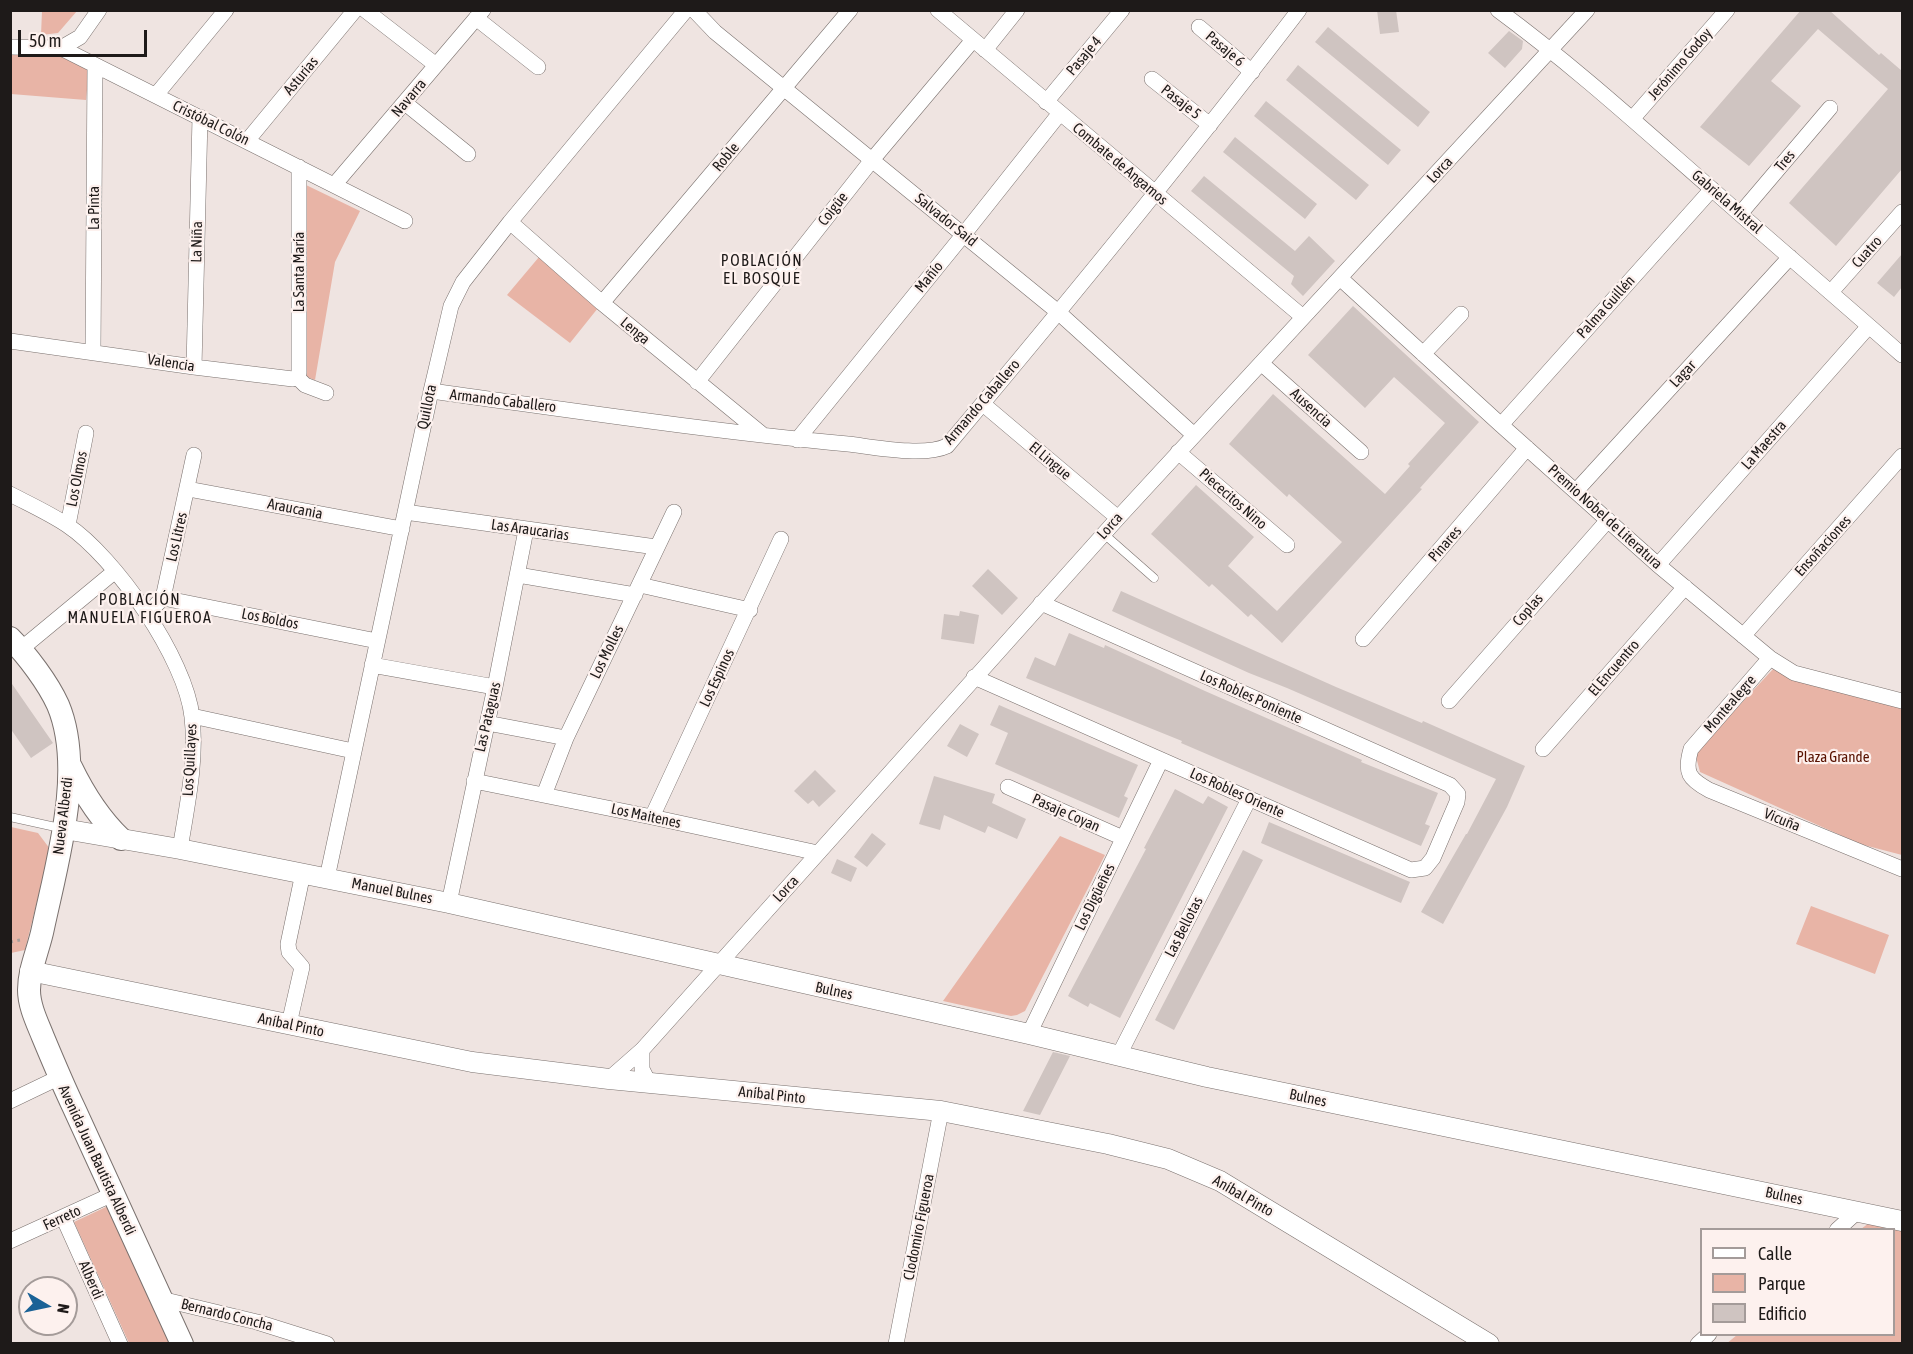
<!DOCTYPE html>
<html>
<head>
<meta charset="utf-8">
<style>
  body { margin:0 }
  #map { position:relative; width:1913px; height:1354px; overflow:hidden; background:#efe4e1; font-family:"Asap Condensed",sans-serif }
  canvas { display:block }
  .frame { position:absolute; inset:0; border:12px solid #1e1a19; pointer-events:none }
  .legend { position:absolute; left:1700px; top:1228px; width:195px; height:108px; box-sizing:border-box; background:#fdf1ee; border:2px solid #a49b99; margin:0; padding:8px 10px; list-style:none; font-size:18px; color:#1e1a19 }
  .legend li { display:flex; align-items:center; gap:12px; height:30px }
  .legend b { width:30px; border:2px solid #a49b99 }
  .north { position:absolute; left:18px; top:1276px; width:60px; height:60px; box-sizing:border-box; background:#fdf1ee; border:2px solid #a49b99; border-radius:50%; rotate:99deg; font-size:16px; font-weight:700; line-height:24px; text-align:center; color:#1e1a19 }
  .north::after { content:''; display:block; margin:auto; width:21px; height:27px; background:#1b6296; clip-path:polygon(50% 0,100% 100%,50% 72%,0 100%) }
  .scale { position:absolute; left:18px; top:30px; width:129px; height:27px; box-sizing:border-box; border:3px solid #1e1a19; border-top:0; padding-left:8px; font-size:18px; line-height:21px; white-space:nowrap; color:#1e1a19; -webkit-text-stroke:4px #fdf1ee; paint-order:stroke }
</style>
</head>
<body>
<div id="map">
<canvas width="1913" height="1354"></canvas>
<div class="frame"></div>
<ul class="legend">
<li><b style="height:8px;background:#fff"></b>Calle</li>
<li><b style="height:16px;background:#e8b4a6"></b>Parque</li>
<li><b style="height:16px;background:#cfc4c1"></b>Edificio</li>
</ul>
<div class="north">N</div>
<div class="scale">50 m</div>
</div>
<script>
const g = document.querySelector('canvas').getContext('2d');
g.lineJoin = 'round';
function fillPath(path, color) {
  g.fillStyle = color;
  g.fill(path, 'evenodd');
}
function strokePath(path, color, width, dash) {
  g.strokeStyle = color;
  g.lineWidth = width;
  g.lineCap = dash ? 'butt' : 'round';
  g.setLineDash(dash || []);
  g.stroke(path);
}
function drawText(font, color, halo, rows, align = 'center') {
  g.font = font + ' "Asap Condensed",sans-serif';
  g.lineWidth = 4.5;
  g.setLineDash([]);
  g.textBaseline = 'middle';
  g.strokeStyle = halo;
  g.fillStyle = color;
  for (const [text, x, y, turn = 0] of rows) {
    g.save();
    g.translate(x, y);
    g.rotate((+turn || 0) * Math.PI / 180);
    g.textAlign = isNaN(turn) ? turn : align;
    if (halo) g.strokeText(text, 0, 0);
    g.fillText(text, 0, 0);
    g.restore();
  }
}
fillPath(new Path2D(`
  M42 11V10L77 11 58 33 41 35Z
  M10 55 60 56 89 70 86 100 11 94Z
  M306 185 360 211 335 262 315 380 304 376Z
  M539 257 602 303 570 343 507 295Z
  M1775 667 1902 706V855L1860 844 1700 772 1695 753Z
  M11 827 38 833 50 849 25 950 11 953Z
  M1060 836 1105 855 1025 1011 1017 1015 1011 1016 943 1001Z
  M1811 906 1889 935 1875 974 1796 944Z
  M108 1206 173 1343H129L74 1222Z
  M1869 1223 1902 1230V1343L1726 1344 1737 1335 1894 1334V1230L1861 1229Z`), '#e8b4a6');
fillPath(new Path2D(`
  M1377 10H1396L1399 32 1380 34Z
  M1801 10H1829L1879 55 1881 53 1902 71V169L1836 246 1789 203 1888 89 1818 29 1771 81 1801 106 1749 166 1700 127Z
  M1328 27 1430 112 1418 127 1315 42Z
  M1509 31 1523 41 1522 49 1505 68 1488 53Z
  M1298 65 1401 150 1388 165 1286 80Z
  M1266 101 1369 185 1356 200 1254 116Z
  M1235 137 1317 204 1305 219 1223 152Z
  M1204 176 1295 251 1309 236 1335 261 1303 296 1291 284 1294 276 1191 191Z
  M1902 254V287L1894 297 1877 283Z
  M1353 306 1479 422 1420 488 1422 489 1282 643 1251 614 1248 617 1212 584 1209 587 1151 534 1196 485 1254 537 1228 566 1277 611 1342 542 1289 494 1287 497 1229 444 1273 394 1385 494 1410 466 1408 464 1445 423 1394 377 1365 408 1308 355Z
  M988 569 1018 598 1002 615 972 586Z
  M1121 591 1336 687 1422 723 1423 721 1525 766 1507 807 1443 924 1421 912 1466 834H1467L1496 779 1287 688 1249 673 1112 611Z
  M960 611 979 615 974 644 941 639 944 614 959 616Z
  M1069 633 1104 648 1105 645 1129 656 1205 691 1362 760 1361 762 1438 793 1425 824 1430 826 1421 846 1181 743 1182 741 1026 678 1035 657 1055 666Z
  M10 681 53 743 31 758 10 728Z
  M999 705 1138 765 1124 796 1128 798 1119 818 995 764 1008 733 990 725Z
  M960 724 979 734 967 757 947 746Z
  M815 770 836 791 819 807 813 800 808 804 794 791Z
  M934 776 995 794 992 803 1026 819 1017 839 988 826 985 833 944 815 940 830 919 824Z
  M1175 789 1203 804 1208 796 1228 807 1120 1018 1090 1003 1088 1007 1068 996 1146 849 1144 848Z
  M1269 822 1410 882 1401 903 1261 843Z
  M872 833 886 844 867 867 854 857Z
  M1243 850 1263 860 1174 1030 1155 1020Z
  M837 859 857 868 851 882 831 873Z
  M1053 1052 1070 1056 1040 1115 1023 1111Z`), '#cfc4c1');
const service = new Path2D(`
  M1104 534 1154 578
  M10 817 60 828`);
const minor = new Path2D(`
  M365 10 436 65
  M694 10 715 32 1058 312 1194 435
  M938 10 1303 317
  M1498 10C1574 66 1643 129 1714 191 1776 246 1840 300 1902 355
  M476 18 538 67
  M1199 27 1252 72
  M10 47 61 48 405 221
  M61 48 80 37 99 10
  M985 50 1017 10
  M1152 79 1210 125
  M156 95 226 10
  M1046 102 1122 10
  M405 103 468 154
  M1633 118 1727 10
  M247 141 355 10
  M335 184 483 10
  M1740 214 1830 108
  M510 222 602 303 763 435
  M1340 278 1501 425 1658 565 1770 658 1794 673 1902 701
  M1831 292 1902 212
  M602 303 850 10
  M10 341 194 367 293 379 297 377 305 385 326 393
  M93 351 95 65
  M1423 354 1461 314
  M1261 363 1361 452
  M194 367 200 117
  M297 377 299 373V167
  M697 382 872 160 973 40
  M431 391C570 410 708 431 848 444 874 447 924 457 947 446 1067 303 1186 158 1299 10
  M983 404 1118 518
  M1501 425 1712 189
  M797 440 964 234 1060 113
  M1178 452 1287 545
  M188 489 402 529
  M1576 491 1790 257
  M10 494C29 504 49 513 67 525 115 557 186 659 192 717 197 760 187 806 180 849
  M405 512 656 547
  M68 525 86 433
  M1658 565 1869 326
  M518 575 635 595
  M640 585 750 610
  M163 598 377 641
  M156 605 163 598 194 455
  M1743 636 1902 456
  M1363 639 1527 448
  M21 649 114 572
  M1770 658 1691 749C1684 773 1689 779 1709 790L1902 869
  M372 665 495 687
  M974 677 1411 870 1425 868 1433 858 1457 802 1458 794 1450 785 1041 603
  M1449 701 1608 520
  M192 716 353 751
  M487 723 566 738
  M1543 749 1685 587
  M474 781 652 817 818 853
  M1008 787 1123 838
  M544 795 566 738 674 512
  M652 817 781 539
  M327 878 431 391 451 306 463 282 510 222 686 10
  M449 903 495 687 526 530
  M289 1024 302 967 289 952 288 944 303 873
  M1029 1034 1161 760
  M642 1050V1069L649 1083
  M1119 1055 1249 799
  M609 1079 642 1050 1118 518 1587 10
  M10 1101 60 1077
  M63 1217 120 1344
  M1837 1230 1858 1211
  M10 1241 113 1194
  M161 1299 257 1322 327 1344
  M896 1344 941 1111
  M1698 1344 1709 1334`);
const tertiary = new Path2D(`
  M64 829 180 849 449 903 1029 1034 1207 1077 1902 1221
  M30 971 472 1062 609 1079 941 1111 1108 1144 1168 1159 1220 1181 1489 1344`);
const secondary = new Path2D(`
  M10 638C27 655 48 683 58 705 85 769 57 862 43 928 39 949 29 968 29 990 29 1006 37 1022 43 1037 53 1061 63 1085 74 1108 110 1186 146 1265 182 1344
  M71 767C84 794 99 818 121 839`);
strokePath(service, '#7a716e', 9);
strokePath(minor, '#7a716e', 16);
strokePath(tertiary, '#7a716e', 21);
strokePath(secondary, '#7a716e', 24);
strokePath(new Path2D(`
  M10 942 20 940`), '#a79f9c', 3, [3, 4.5]);
strokePath(service, '#fff', 8);
strokePath(minor, '#fff', 15);
strokePath(tertiary, '#fff', 20);
strokePath(secondary, '#fff', 22);
drawText('15px', '#1e1a19', '#fdf1ee', [
  ["Pasaje 6",1225,49,40],
  ["Pasaje 4",1084,56,-50],
  ["Jerónimo Godoy",1680,64,-49],
  ["Asturias",301,76,-50],
  ["Navarra",409,98,-50],
  ["Pasaje 5",1181,102,38],
  ["Cristóbal Colón",211,123,26],
  ["Roble",726,157,-50],
  ["Tres",1785,161,-50],
  ["Combate de Angamos",1120,164,40],
  ["Lorca",1440,170,-47],
  ["Gabriela Mistral",1727,202,41],
  ["La Pinta",94,208,-90],
  ["Coigüe",833,209,-52],
  ["Salvador Said",946,220,39],
  ["La Niña",197,242,-89],
  ["Cuatro",1867,252,-48],
  ["La Santa María",299,272,-90],
  ["Mañío",929,277,-51],
  ["Palma Guillén",1606,307,-48],
  ["Lenga",635,331,40],
  ["Valencia",171,363,9],
  ["Lagar",1683,374,-47],
  ["Armando Caballero",503,401,7],
  ["Armando Caballero",982,402,-49],
  ["Quillota",427,407,-78],
  ["Ausencia",1311,408,42],
  ["La Maestra",1764,445,-49],
  ["El Lingue",1050,461,40],
  ["Los Olmos",77,479,-79],
  ["Piececitos Nino",1233,499,41],
  ["Araucania",295,509,11],
  ["Premio Nobel de Literatura",1605,517,42],
  ["Lorca",1110,526,-48],
  ["Las Araucarias",530,530,8],
  ["Los Litres",177,537,-77],
  ["Pinares",1445,544,-49],
  ["Ensoñaciones",1823,546,-48],
  ["Coplas",1528,610,-49],
  ["Los Boldos",270,619,11],
  ["Los Molles",607,652,-64],
  ["El Encuentro",1614,668,-49],
  ["Los Espinos",717,678,-65],
  ["Los Robles Poniente",1251,697,24],
  ["Montealegre",1730,704,-49],
  ["Las Pataguas",488,717,-77],
  ["Los Quillayes",190,760,-87],
  ["Los Robles Oriente",1237,793,24],
  ["Pasaje Coyan",1066,813,24],
  ["Nueva Alberdi",63,816,-83],
  ["Los Maitenes",646,816,12],
  ["Vicuña",1782,820,22],
  ["Lorca",786,889,-47],
  ["Manuel Bulnes",392,891,11],
  ["Los Digüeñes",1095,897,-64],
  ["Las Bellotas",1184,927,-63],
  ["Bulnes",834,991,12],
  ["Aníbal Pinto",291,1025,12],
  ["Aníbal Pinto",772,1095,6],
  ["Bulnes",1308,1098,12],
  ["Avenida Juan Bautista Alberdi",97,1160,65],
  ["Aníbal Pinto",1243,1196,30],
  ["Bulnes",1784,1196,12],
  ["Ferreto",62,1218,-25],
  ["Clodomiro Figueroa",919,1227,-79],
  ["Alberdi",91,1280,66],
  ["Bernardo Concha",227,1315,14]
]);
drawText('15px', '#581201', '#fdf1ee', [
  ["Plaza Grande",1833,757]
]);
g.letterSpacing = '1.5px';
drawText('16px', '#1e1a19', '#fdf1ee', [
  ["POBLACIÓN",762,261],
  ["EL BOSQUE",762,279],
  ["POBLACIÓN",140,600],
  ["MANUELA FIGUEROA",140,618]
]);
g.letterSpacing = '0px';
</script>
</body>
</html>
